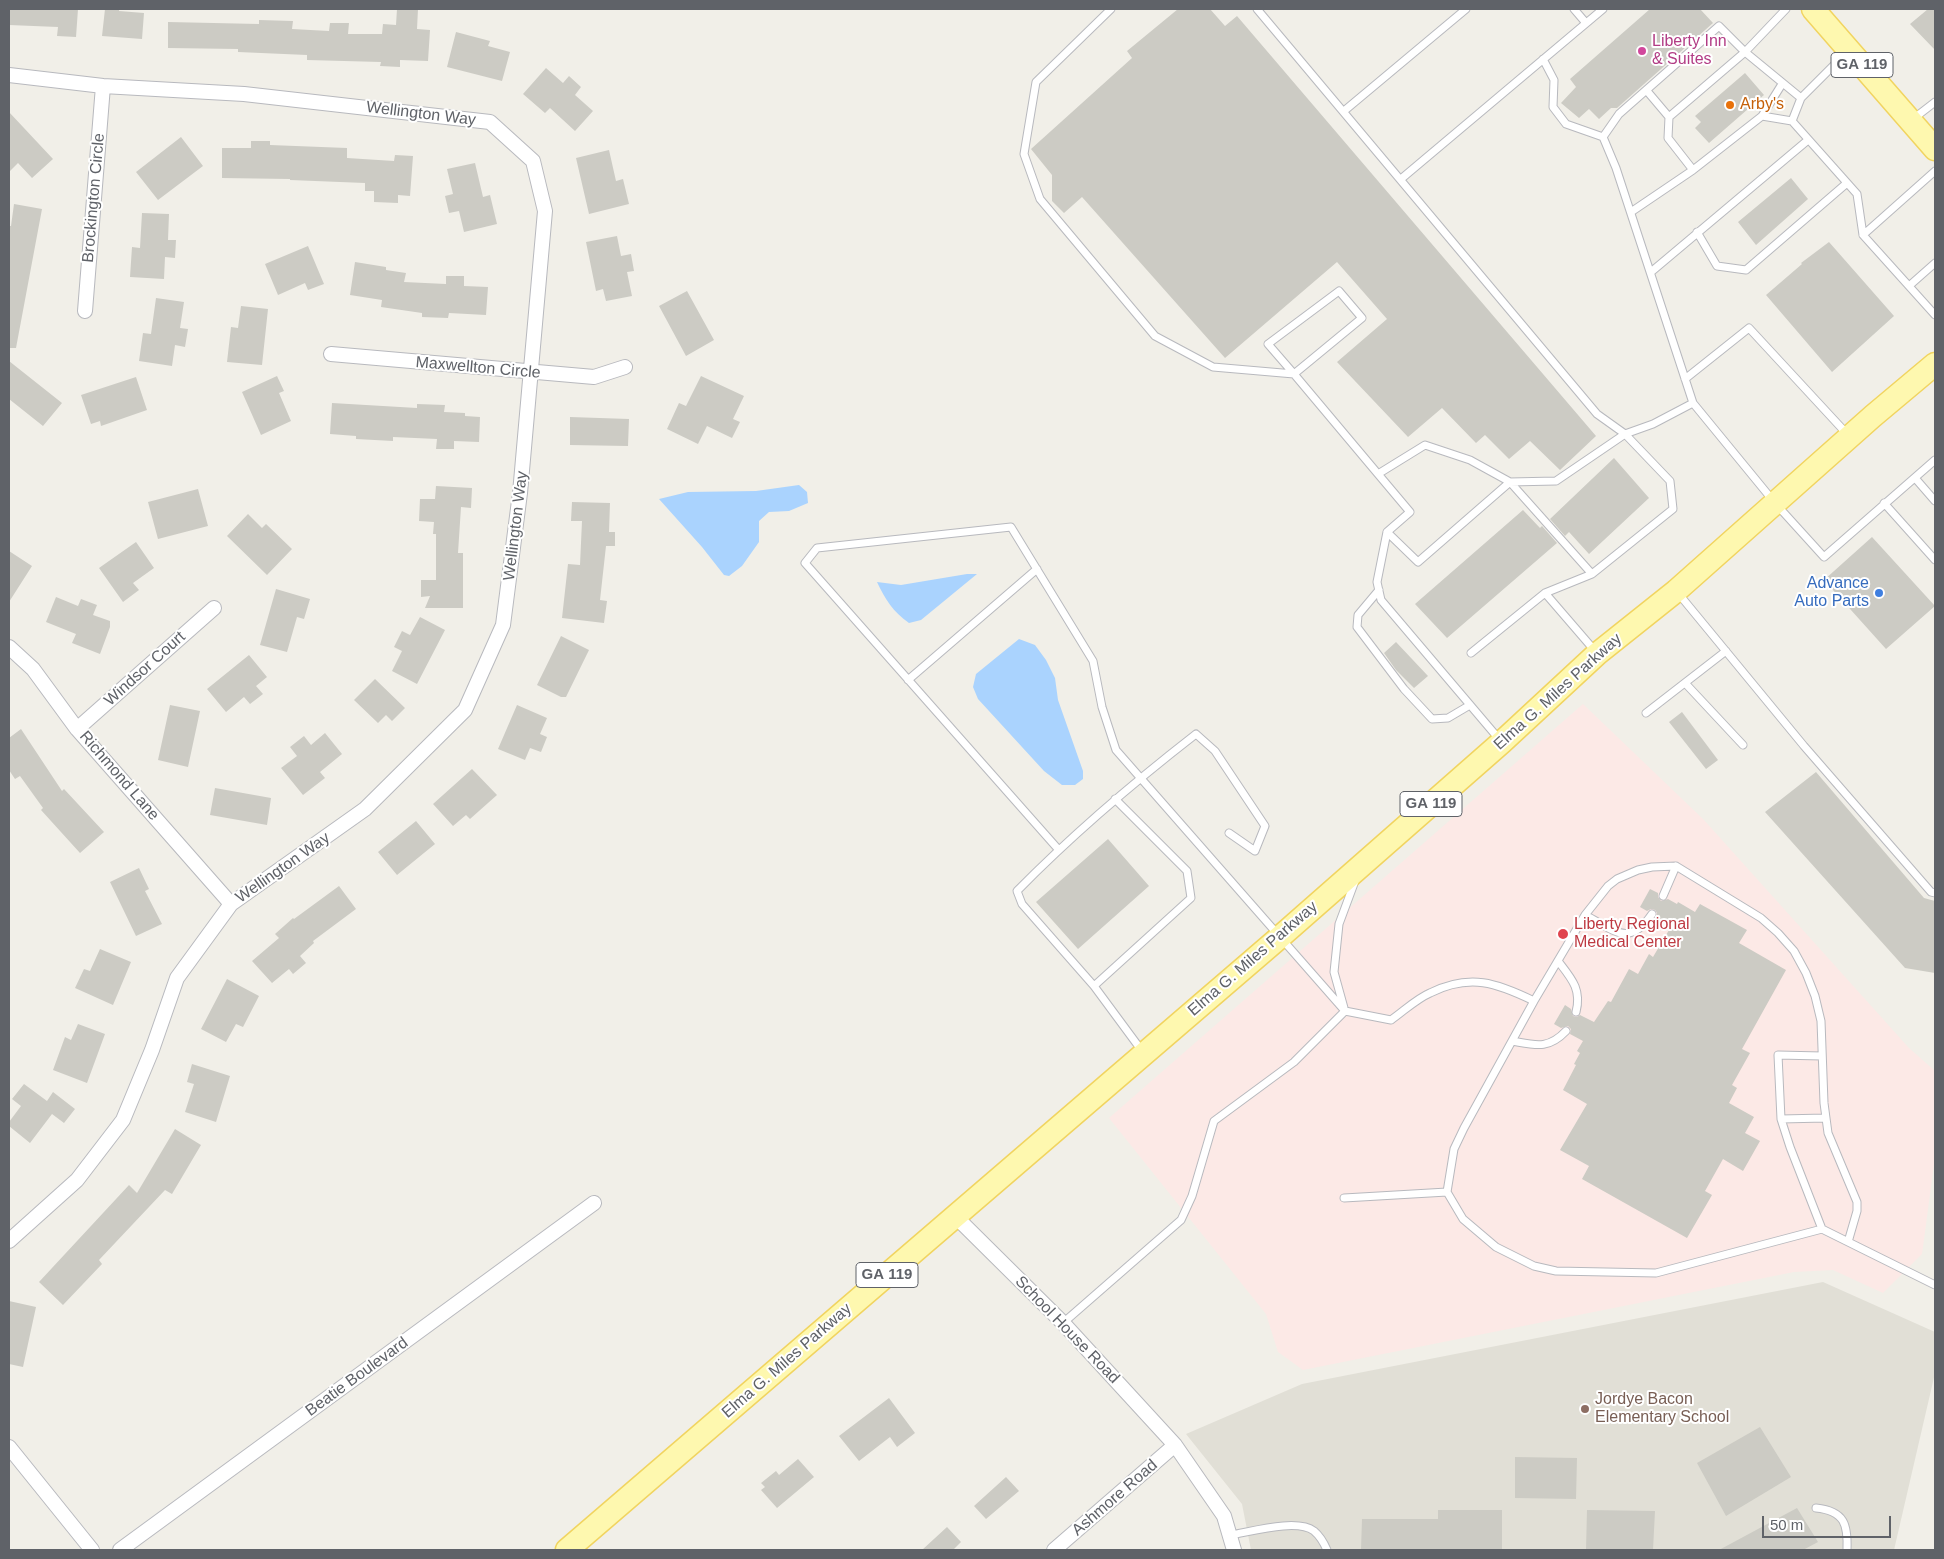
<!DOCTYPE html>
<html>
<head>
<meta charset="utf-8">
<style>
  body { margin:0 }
  #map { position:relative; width:1944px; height:1559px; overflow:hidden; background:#f1efe8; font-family:Helvetica,sans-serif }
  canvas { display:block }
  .frame { position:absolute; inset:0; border:10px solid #5f6268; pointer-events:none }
  .scale { position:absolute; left:1762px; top:1516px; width:129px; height:22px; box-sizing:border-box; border:2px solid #5f6268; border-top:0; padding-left:6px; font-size:15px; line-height:18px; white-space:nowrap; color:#5f6268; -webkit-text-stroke:4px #fff; paint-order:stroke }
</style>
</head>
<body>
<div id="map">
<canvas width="1944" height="1559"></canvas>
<div class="frame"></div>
<div class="scale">50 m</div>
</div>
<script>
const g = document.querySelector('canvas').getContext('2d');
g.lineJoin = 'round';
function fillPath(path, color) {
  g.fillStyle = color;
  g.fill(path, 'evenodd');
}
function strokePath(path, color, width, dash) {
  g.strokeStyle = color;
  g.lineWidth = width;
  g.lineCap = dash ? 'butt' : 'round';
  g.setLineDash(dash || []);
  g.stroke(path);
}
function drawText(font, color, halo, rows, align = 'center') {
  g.font = font + ' Helvetica,sans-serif';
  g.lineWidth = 4;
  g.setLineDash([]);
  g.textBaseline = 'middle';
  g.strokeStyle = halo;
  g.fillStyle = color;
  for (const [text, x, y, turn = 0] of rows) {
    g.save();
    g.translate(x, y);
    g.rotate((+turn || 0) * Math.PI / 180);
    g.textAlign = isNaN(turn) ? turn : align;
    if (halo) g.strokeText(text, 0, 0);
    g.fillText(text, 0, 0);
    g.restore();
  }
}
fillPath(new Path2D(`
  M1823 1282 1935 1332V1373L1894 1550H1251L1242 1504 1186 1434 1302 1384Z`), '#e1dfd6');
fillPath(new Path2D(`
  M1583 704 1704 820 1909 1048 1935 1071V1157L1922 1254 1883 1293 1833 1270 1794 1272 1303 1370 1278 1352 1266 1314 1109 1118Z`), '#fce9e6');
fillPath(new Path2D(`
  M799 485 807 492 808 503 789 511 769 512 759 521V542L742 566 729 576 724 575 702 547 659 499 688 492 756 491Z
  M967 574H977L921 620 909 623C893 612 885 599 877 582L901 585Z
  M1019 639 1035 645 1046 660 1055 678 1058 700 1083 771V779L1075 785H1062L1044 771 978 699 973 687 976 674Z`), '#aad3fe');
fillPath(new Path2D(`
  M9 9H78L76 37 57 36 58 27 9 25Z
  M105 9H119V11L144 13 142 39 102 36Z
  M397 9H418L417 29 430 30 428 61 400 60V67L380 66 381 62 307 60V55L238 52V49L168 48V22L259 24V20L293 21 292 29 329 31 330 23H349L348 34H382L383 24 396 25Z
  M1178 9H1210L1225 26 1237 16 1596 436 1560 470 1530 441 1509 459 1485 435 1476 443 1442 408 1408 437 1337 362 1387 319 1337 262 1225 358 1082 197 1064 213 1052 201V175L1031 149 1132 58 1127 51Z
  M1650 9H1700L1713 23 1617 108H1611L1599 119 1589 109 1579 118 1561 103 1576 87 1570 79Z
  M1928 9H1935V50L1910 24Z
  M456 32 490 41 488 46 510 52 502 81 447 67Z
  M546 68 563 83 569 76 581 87 575 95 593 111 575 131 550 108 545 113 523 94Z
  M1745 73 1764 95 1709 143 1695 128 1701 122 1695 116Z
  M9 112 53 159 32 178 18 163 9 172Z
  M181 137 203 166 158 200 136 172Z
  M251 141H270V145L347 148V158L394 161 395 155 413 156 410 196 398 195V203L374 202V191H365V183L290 180V179L222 178V148H251Z
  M609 150 616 181 623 179 629 204 589 214 576 158Z
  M475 163 483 197 490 195 497 224 464 232 459 211 449 213 445 196 453 194 447 169Z
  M1791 178 1808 199 1756 245 1738 222Z
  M14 204 42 209 16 348H9V226H11Z
  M142 213 169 214 168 240H176L175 258 165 257 164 279 130 277 132 247 140 248Z
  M617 236 621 256 631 254 634 271 627 272 632 296 606 301 603 289 596 291 586 242Z
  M1829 242 1894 316 1832 372 1766 295 1802 264 1801 263Z
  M308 246 324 284 308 290 305 283 278 295 265 264Z
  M355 262 386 267V270L406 273 404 282 446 284V276H464V286L488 287 486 315 449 313 448 318 422 317V313L381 307 382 300 350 295Z
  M687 291 714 340 686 356 659 306Z
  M156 298 184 302 180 328 188 329 185 347 175 345 172 366 139 361 143 333 151 334Z
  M241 306 268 309 262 365 227 362 231 327 238 328Z
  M9 361 62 403 43 426 9 399Z
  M277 376 284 391 279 393 291 421 261 435 242 392Z
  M701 376 744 396 733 419 740 422 732 438 707 426 698 444 667 429 679 403 686 406Z
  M136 377 147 410 101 426 100 421 91 424 81 395Z
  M332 403 417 408V404L445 405 444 412 465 413V416L480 417 479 442 454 441V449H436L437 439 393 437V441L356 439V436L330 434Z
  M570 417 629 419 628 446 570 445Z
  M1614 458 1649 498 1589 554 1569 532 1565 536 1550 519Z
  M436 486 472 488 471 508 461 507 458 553H463V608H425L430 596 421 597V580H436V534H433L434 522 419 521 420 499H435Z
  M198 489 208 526 158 539 148 502Z
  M572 502 610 503 609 532H615V546H606L600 600 607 601 604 623 562 618 568 564 580 565 582 521H571Z
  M1523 510 1540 528 1542 526 1557 543 1447 638 1415 604Z
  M248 514 262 528 266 524 292 549 267 575 227 536Z
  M1872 537 1935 606 1886 649 1824 580Z
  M136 542 154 568 133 583 139 590 123 602 99 568Z
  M9 551 32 566 9 602Z
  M276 589 310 599 304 619 297 617 287 652 260 645Z
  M56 597 78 606 81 599 97 605 93 615 110 621V627L100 654 72 643 76 634 46 622Z
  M420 617 445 630 417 684 392 671 402 651 394 647 402 631 410 635Z
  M561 636 589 650 566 697H561L537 685Z
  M1396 642 1428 676 1414 688 1396 670 1384 653Z
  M249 655 267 677 256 686 263 694 250 704 244 697 226 712 207 689Z
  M375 679 405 708 392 721 386 715 378 723 354 700Z
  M170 705 200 711 188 767 158 760Z
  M517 705 547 718 540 734 547 737 541 752 530 748 525 760 498 749Z
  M1682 712 1718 760 1706 769 1669 722Z
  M21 729 62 791 64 789 104 832 80 853 41 810 43 808 20 776 15 779 9 770V738Z
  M325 733 342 754 320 772 325 778 303 795 281 768 297 756 290 747 304 736 311 745Z
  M472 769 497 795 470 819 466 815 453 826 433 804Z
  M1816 772 1924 898 1935 901V973L1905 968 1765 812Z
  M215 788 271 798 267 825 210 815Z
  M416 821 435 844 397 875 378 852Z
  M1108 839 1149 886 1078 949 1036 902Z
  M139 868 149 889 145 891 162 924 136 936 110 882Z
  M339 886 356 909 313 941 314 943 300 956 306 963 293 974 289 969 272 983 252 961 279 938 275 934 293 918 294 919Z
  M1650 889 1658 893V897L1661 901 1668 899 1677 904 1678 902 1695 912 1700 904 1747 930 1739 943 1786 970 1742 1049 1750 1053 1732 1085 1737 1088 1729 1103 1754 1117 1745 1133 1760 1141 1743 1171 1723 1159 1705 1191 1712 1195 1687 1238 1582 1179 1589 1166 1560 1150 1587 1104 1563 1090 1576 1065 1574 1064 1580 1053 1577 1051 1583 1041 1570 1034 1571 1029 1568 1026 1561 1028 1554 1024 1565 1005 1571 1009 1573 1016 1577 1017 1580 1015 1594 1022 1608 1001 1611 1002 1629 969 1638 974 1649 954 1653 957 1672 925 1657 917V913L1655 910 1651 909 1647 911 1640 907Z
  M100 949 131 962 113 1005 75 988 84 969 90 971Z
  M227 979 259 996 243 1027 236 1024 226 1042 201 1029Z
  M78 1024 105 1034 87 1083 53 1070 65 1037 71 1040Z
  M192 1064 230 1076 216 1122 185 1112 194 1084 187 1082Z
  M24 1084 47 1101 53 1092 75 1109 64 1123 52 1114 30 1143 9 1126V1122L21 1106 12 1099Z
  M175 1129 201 1145 172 1194 165 1190 99 1260 102 1264 63 1305 39 1282 129 1185 137 1193Z
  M9 1301 36 1307 23 1367 9 1364Z
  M889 1398 915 1433 897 1447 890 1437 859 1461 839 1436Z
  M1760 1427 1791 1477 1726 1516 1697 1463Z
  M1515 1457 1577 1458 1576 1499 1515 1498Z
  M798 1459 814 1477 777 1508 761 1490 765 1487 761 1483 776 1471 779 1475Z
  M1006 1477 1019 1491 986 1519 974 1506Z
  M1797 1508 1818 1542 1803 1550H1719Z
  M1438 1510H1502V1550H1361L1362 1519H1438Z
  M1587 1510 1655 1511 1653 1550H1586Z
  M947 1527 961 1542 953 1550H922Z`), '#cccbc4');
const lane = new Path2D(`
  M1111 9 1036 82 1024 154 1040 199 1155 336 1213 367 1294 374 1378 474 1425 445 1470 460 1510 482 1556 481 1625 434 1653 424 1693 403
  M1257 9 1597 414 1625 434 1670 481 1673 509 1592 574 1545 593 1471 653
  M1574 9 1586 23
  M1847 52 1801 98 1792 121 1857 194 1863 235 1935 315
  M1543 59 1554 80 1553 107 1566 124 1603 137
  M1647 91 1669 117
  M1344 111 1466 9
  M1762 116 1792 121
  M1913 119 1935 102
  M1603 137 1616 168 1693 403 1775 503 1824 557 1935 460
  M1603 137 1619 114 1719 26 1745 52 1801 98
  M1693 170 1668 138 1669 117 1745 52 1786 9
  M1401 179 1603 9
  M1631 212 1693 170 1762 116 1782 84
  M1697 232 1717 266 1746 270 1847 183
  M1863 235 1935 171
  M1651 272 1808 140
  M1909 286 1935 263
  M1339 291 1362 318 1294 374 1268 344Z
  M1685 379 1749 328 1848 435
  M1378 474 1410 512 1387 532 1418 562 1510 482 1592 574
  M1915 478 1935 501
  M1884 503 1935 560
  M1387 532 1377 582 1381 600 1499 739
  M1379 590 1358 615 1357 627 1404 689 1432 719 1448 718 1470 705
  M1545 593 1595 651
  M1678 593 1804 746 1931 892 1935 893
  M908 680 1037 569
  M1685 683 1743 745
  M1646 713 1726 651
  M1058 849 805 563 817 548 1011 527 1093 661 1102 707 1116 750 1345 1011 1391 1020C1404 1011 1416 999 1430 993 1470 973 1497 983 1534 1001
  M1663 896 1676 866
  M1585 915C1614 930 1629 948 1652 914
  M1558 961C1571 978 1582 989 1576 1012
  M1094 986 1191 898 1187 871 1115 799
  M1344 1008 1334 972 1339 924 1355 881
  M1512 1041C1535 1045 1548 1050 1566 1031
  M1142 1051 1094 986 1022 904 1017 891C1073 834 1133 783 1196 734L1215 751 1265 826 1255 851 1229 833
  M1781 1119 1825 1118
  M1344 1198 1447 1192
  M1822 1229 1790 1147 1781 1119 1778 1055 1822 1056
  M1848 1242 1857 1211V1202L1828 1133 1824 1103 1821 1021 1815 996 1806 973 1794 951 1778 933 1761 918 1676 866 1652 867 1638 870 1617 879 1608 886 1585 915 1534 1001 1464 1128 1454 1149 1447 1192 1463 1219 1496 1247 1534 1266 1556 1271 1656 1273 1822 1229 1935 1285
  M1063 1323 1181 1220 1192 1196 1214 1121 1294 1062 1345 1011
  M1816 1508C1845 1511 1848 1525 1847 1550
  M1230 1535C1250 1532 1297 1518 1314 1531 1320 1536 1324 1543 1327 1550`);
const street = new Path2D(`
  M9 75 103 86 244 94 490 122 533 161 545 211 520 493 503 625 465 710 365 809 231 904 177 978 152 1050 123 1120 77 1180 9 1241
  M85 311 103 86
  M331 354 594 377 625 367
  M9 647 33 669 77 729 231 904
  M77 729 214 608
  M955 1216 1063 1323 1175 1445 1224 1516 1234 1550
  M9 1447 92 1550
  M120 1550 594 1203
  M1054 1550 1175 1445`);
const primary = new Path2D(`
  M1813 9 1935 149
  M567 1550 1280 937 1502 742 1597 654 1676 591 1873 416 1935 364`);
strokePath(lane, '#b8b9be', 9);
strokePath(street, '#b8b9be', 16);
strokePath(primary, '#f1d460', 25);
strokePath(lane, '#fff', 7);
strokePath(street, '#fff', 14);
strokePath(primary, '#fef8af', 22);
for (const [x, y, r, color] of [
  [1642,51,5,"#d1479c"],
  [1730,105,5,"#e8710a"],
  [1879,593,5,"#3f7fe0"],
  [1563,934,6,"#e0444e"],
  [1585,1409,5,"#8d6e63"]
]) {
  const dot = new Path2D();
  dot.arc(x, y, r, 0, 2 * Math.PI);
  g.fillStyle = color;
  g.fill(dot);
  strokePath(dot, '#fff', 2);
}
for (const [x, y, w] of [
  [1862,65,62],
  [1431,804,62],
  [887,1275,62]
]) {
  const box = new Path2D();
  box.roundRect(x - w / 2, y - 12.5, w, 25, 4);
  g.fillStyle = '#fff';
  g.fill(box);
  strokePath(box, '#5f6268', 1);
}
drawText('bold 15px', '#5f6268', null, [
  ["GA 119",1862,65],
  ["GA 119",1431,804],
  ["GA 119",887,1275]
]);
drawText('16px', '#b23c85', '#fff', [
  ["Liberty Inn",1652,42],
  ["& Suites",1652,60]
], 'left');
drawText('16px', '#c56008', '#fff', [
  ["Arby's",1740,105]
], 'left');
drawText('16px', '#5f6268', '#fff', [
  ["Wellington Way",421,114,7],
  ["Brockington Circle",94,198,-85],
  ["Maxwellton Circle",478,368,5],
  ["Wellington Way",516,526,-83],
  ["Windsor Court",145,669,-42],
  ["Elma G. Miles Parkway",1558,692,-42],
  ["Richmond Lane",119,776,49],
  ["Wellington Way",283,868,-35],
  ["Elma G. Miles Parkway",1253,959,-41],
  ["School House Road",1067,1330,46],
  ["Elma G. Miles Parkway",787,1361,-41],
  ["Beatie Boulevard",357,1377,-36],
  ["Ashmore Road",1115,1498,-41]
]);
drawText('16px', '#366cbe', '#fff', [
  ["Advance",1869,584],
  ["Auto Parts",1869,602]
], 'right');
drawText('16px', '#be3a42', '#fff', [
  ["Liberty Regional",1574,925],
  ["Medical Center",1574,943]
], 'left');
drawText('16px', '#785e54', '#fff', [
  ["Jordye Bacon",1595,1400],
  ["Elementary School",1595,1418]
], 'left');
</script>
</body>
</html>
